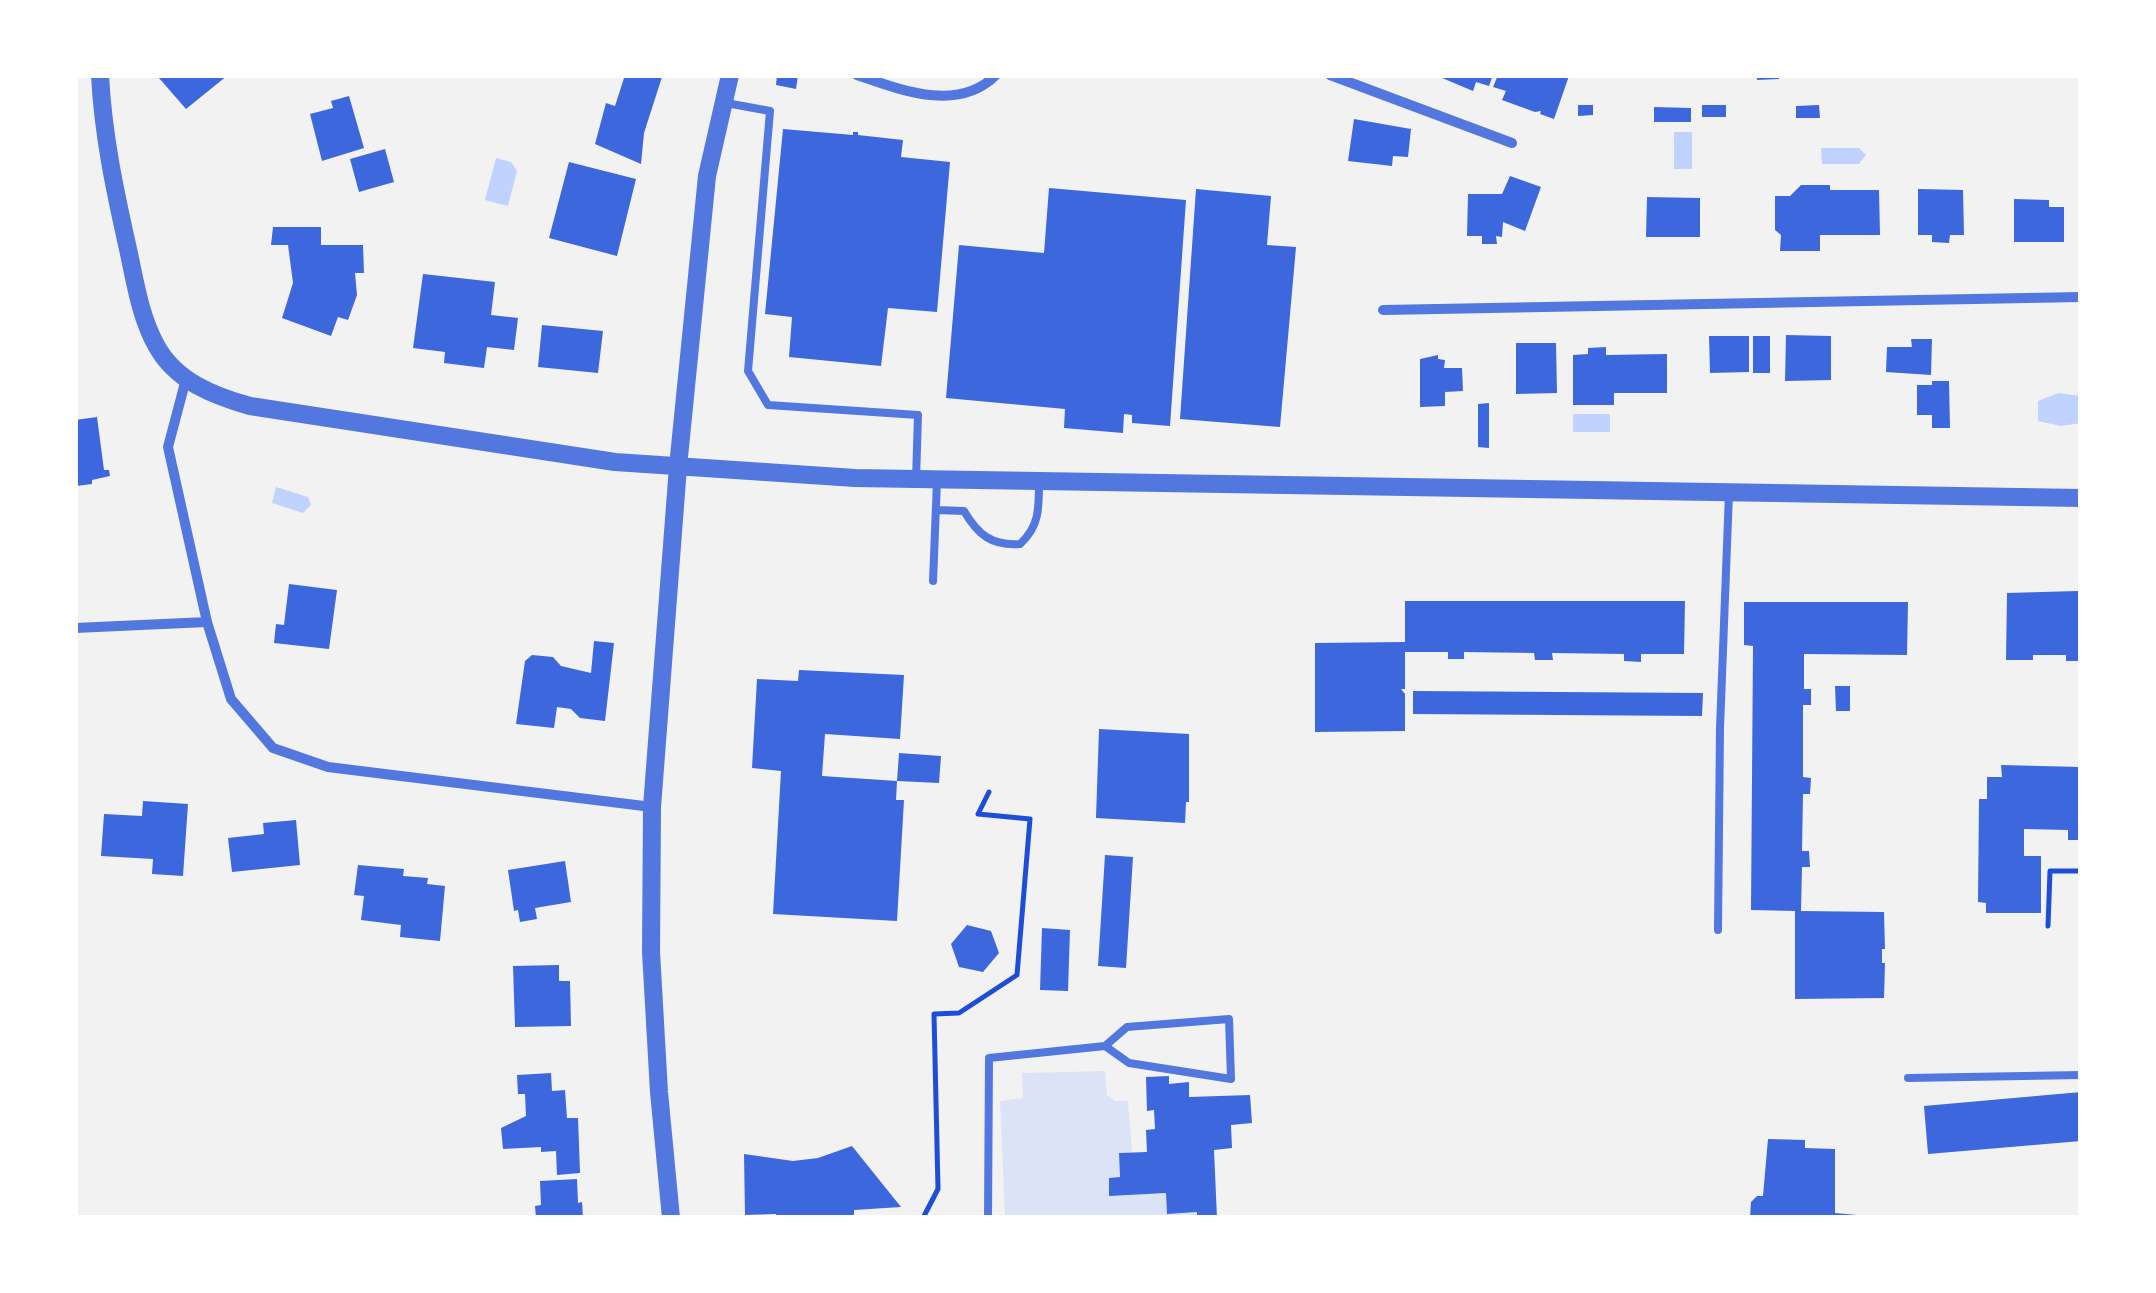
<!DOCTYPE html>
<html>
<head>
<meta charset="utf-8">
<style>
  body { margin:0 }
  #map { position:relative; width:2156px; height:1293px; overflow:hidden; background:#f2f2f2; font-family:Roboto,sans-serif }
  canvas { display:block }
  .frame { position:absolute; inset:0; border:78px solid #fff; pointer-events:none }
</style>
</head>
<body>
<div id="map">
<canvas width="2156" height="1293"></canvas>
<div class="frame"></div>
</div>
<script>
const g = document.querySelector('canvas').getContext('2d');
g.lineJoin = 'round';
function fillPath(path, color) {
  g.fillStyle = color;
  g.fill(path, 'evenodd');
}
function strokePath(path, color, width, dash) {
  g.strokeStyle = color;
  g.lineWidth = width;
  g.lineCap = dash ? 'butt' : 'round';
  g.setLineDash(dash || []);
  g.stroke(path);
}
fillPath(new Path2D(`
  M1105 1071 1107 1095 1115 1101H1128L1132 1152 1119 1153 1120 1177 1109 1178V1195L1166 1193 1167 1214 1197 1212V1218H1005L1000 1101 1023 1098 1022 1073Z`), '#dbe4f7');
fillPath(new Path2D(`
  M1674 132H1692V169H1674Z
  M1821 148H1859L1866 155 1859 164H1822Z
  M496 158 511 162 517 171 508 206 485 200Z
  M2058 393 2081 396V423L2061 426 2038 421V401Z
  M1573 414H1610V432H1573Z
  M276 487 308 497 311 505 303 513 272 503Z`), '#bfd3fe');
fillPath(new Path2D(`
  M162 75H228L186 109 159 78Z
  M625 75 662 77 644 133 641 164 595 144 606 103 615 106Z
  M777 75H798L796 89 776 85Z
  M1435 75H1493L1489 86 1476 82 1473 91Z
  M1498 75H1565L1569 76 1554 119 1540 114 1541 111 1535 112 1502 100 1506 91 1493 87Z
  M1757 75H1779V79L1757 80Z
  M349 96 364 148 322 161 310 114 333 108 331 101Z
  M1578 105H1593V115L1578 116Z
  M1702 105H1726V117H1702Z
  M1819 105 1820 118H1796V106Z
  M1654 107 1691 108V122H1654Z
  M1354 119 1411 129 1408 157 1393 156 1392 166 1348 161Z
  M783 129 853 135V132H858V135L903 140 901 157 950 162 937 312 888 308 881 366 789 357 792 317 765 314Z
  M385 149 394 182 359 192 350 159Z
  M569 162 636 179 617 256 549 238Z
  M1510 176 1541 187 1525 231 1503 222 1502 237 1496 236 1497 244H1482V236H1467L1468 194H1502Z
  M1801 185H1830V190H1879L1880 235H1820V251H1780L1781 235 1775 230V196H1790Z
  M1049 188 1186 200 1170 426 1132 423V415L1124 414 1123 433 1064 428 1065 409 946 398 959 245 1044 253Z
  M1196 189 1271 196 1267 245 1296 247 1280 427 1180 419Z
  M1918 189 1963 190 1964 235H1950L1949 243 1932 242V235H1918Z
  M1647 197 1700 198V237H1646Z
  M2014 199 2049 200V207H2064V242H2014Z
  M273 227H321V245H363L364 273H355L357 295 348 320 338 317 331 336 282 318 293 283 288 245H271Z
  M423 274 495 282 491 315 518 318 514 350 487 347 484 368 444 363 445 352 413 348Z
  M542 325 603 331 598 373 538 367Z
  M1786 335 1831 336V380L1785 381Z
  M1709 336H1749V372L1710 373Z
  M1753 336H1770V373H1753Z
  M1911 339H1932L1931 375 1886 372 1887 347H1912Z
  M1516 343H1556L1557 393 1516 394Z
  M1606 347V355L1667 354V393H1614V405H1573V355L1588 354V348Z
  M1438 355V359L1445 360 1444 368H1462L1463 391 1445 392V406L1420 407V359Z
  M1932 381H1949L1950 428H1932V415H1917V385H1932Z
  M1489 403V448L1478 447V404Z
  M97 417 104 470H109L110 476 92 480V484L76 486 75 420Z
  M289 584 337 590 329 649 274 643 276 624 284 625Z
  M2077 591H2081V661H2066V655H2033V660H2006L2007 593Z
  M1405 601H1685L1684 654H1641V662L1624 661V654L1552 653 1553 660H1535L1534 653 1464 652V659H1448V652H1405V689H1401L1405 694V731L1315 732V643L1405 642Z
  M1744 602H1908L1907 655 1804 654V689H1811V705H1803V777L1811 778 1810 794H1803L1802 851H1809L1810 867H1802L1801 911 1884 912 1885 949H1882V963H1885L1884 998 1795 999V911L1751 910 1753 646 1744 645Z
  M594 641 614 643 605 721 580 718 571 709 557 707 554 728 516 724 525 661 532 655 553 657 561 666 591 673Z
  M799 670 904 675 900 739 825 734 822 776 897 781 899 753 941 756 939 783 897 781 896 800H904L897 921 773 914 781 771 752 768 757 679 798 681Z
  M1835 686H1850V711H1836Z
  M1413 691 1703 693 1702 716 1413 714Z
  M1099 729 1189 734V802H1186L1185 823 1096 818Z
  M2001 765 2081 767V840H2068V830L2024 829V856H2041V913H1986V903L1978 902 1979 799H1987V777H2002Z
  M143 801 188 804 183 876 152 874 153 859 101 856 104 814 142 816Z
  M296 820 300 865 232 872 228 838 264 834 263 823Z
  M1105 855 1133 857 1126 968 1098 966Z
  M565 861 571 902 535 908 537 919 520 922 518 910 514 911 508 870Z
  M358 865 404 869 403 876 428 878 427 884 445 886 440 941 400 937 401 925 361 920 364 896 354 895Z
  M967 925 991 931 999 953 983 972 959 967 951 944Z
  M1042 928 1070 930 1068 991 1040 990Z
  M559 965V981H570L571 1026 515 1027 513 966Z
  M551 1073 552 1091 565 1090 567 1118H578L580 1173 557 1175 556 1151 541 1152V1147L503 1149 501 1128 526 1116 525 1094H518L517 1075Z
  M1169 1076V1084L1189 1082V1097L1250 1095 1252 1123 1231 1125 1232 1148 1214 1150 1217 1218H1197V1212L1167 1214 1166 1193 1109 1196V1178L1120 1177 1119 1153 1147 1152 1146 1130 1155 1129 1154 1110 1147 1111 1146 1077Z
  M2081 1092V1141L1928 1154 1924 1106Z
  M1768 1139 1805 1140V1148L1835 1149V1213L1857 1215V1218H1750L1751 1202 1757 1196H1763Z
  M852 1146 901 1207 854 1210V1218H776V1214L745 1215 744 1154 793 1161 818 1158Z
  M577 1179 578 1203 582 1202 583 1218H536L535 1206 541 1205 540 1181Z`), '#3d67dc');
strokePath(new Path2D(`
  M2048 926 2050 871H2081
  M923 1218 938 1189 934 1014 959 1013 1017 975 1030 819 978 814 989 792`), '#1d4ed8', 5);
strokePath(new Path2D(`
  M726 103 770 111 748 371 768 405 918 415 916 480
  M936 510 964 511C978 535 992 546 1020 544 1039 527 1039 509 1039 483
  M933 581 937 481
  M1718 930 1720 728 1729 493
  M1908 1078 2081 1075
  M988 1218 989 1058 1105 1046 1127 1027 1229 1019 1231 1079 1129 1063 1105 1046`), '#5277de', 8);
strokePath(new Path2D(`
  M857 75C901 90 958 113 996 75
  M1330 75 1512 143
  M1383 310 2081 297
  M186 379 168 447 207 622 231 699 273 748 328 767 652 807
  M75 628 207 622`), '#5277de', 10);
strokePath(new Path2D(`
  M100 75C103 135 115 191 128 249 135 281 140 316 156 345 175 381 214 396 250 406L615 462 855 478 2081 498
  M671 1218 659 1092 651 952 652 807 678 467 707 176 730 75`), '#5277de', 18);
</script>
</body>
</html>
